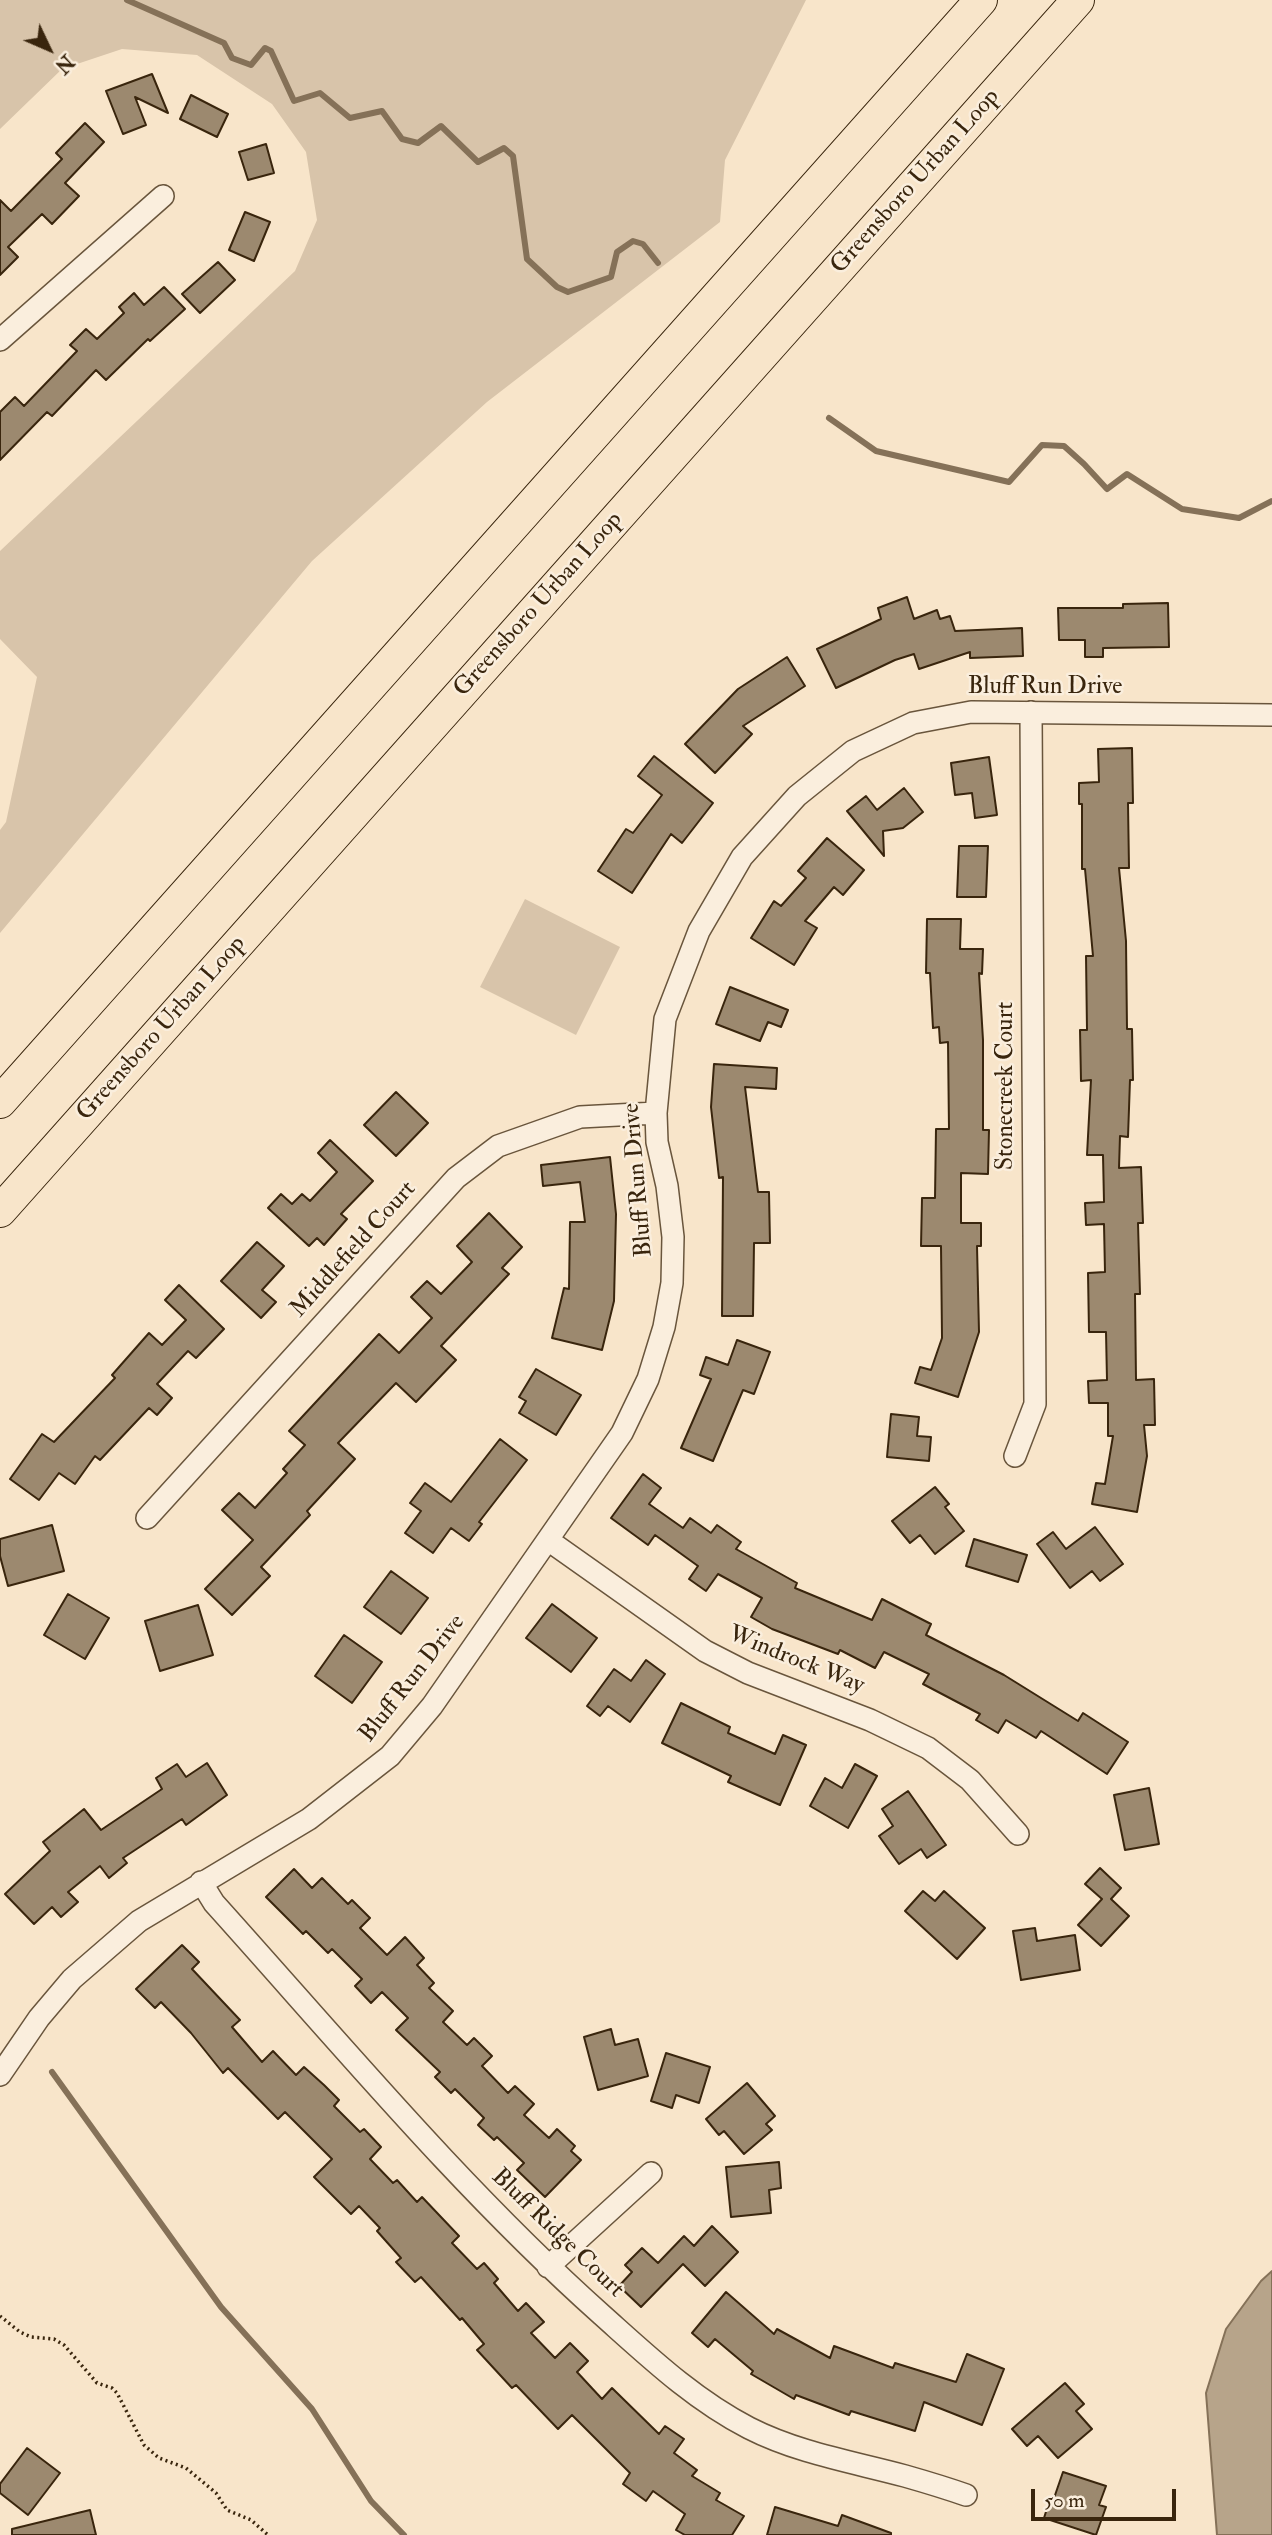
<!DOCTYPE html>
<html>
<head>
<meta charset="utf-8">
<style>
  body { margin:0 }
  #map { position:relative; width:1272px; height:2535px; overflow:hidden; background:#f8e5ca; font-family:"IM FELL Double Pica",serif }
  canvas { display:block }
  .north { position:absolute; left:14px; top:14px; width:70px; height:70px; -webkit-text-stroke:5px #faeedd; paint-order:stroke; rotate:134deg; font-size:19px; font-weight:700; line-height:28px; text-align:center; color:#39250d }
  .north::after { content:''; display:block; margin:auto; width:24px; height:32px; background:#39250d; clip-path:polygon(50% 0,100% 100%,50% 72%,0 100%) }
  .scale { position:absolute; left:1031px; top:2489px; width:145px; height:32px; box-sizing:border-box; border:4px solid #39250d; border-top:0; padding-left:9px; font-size:21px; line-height:24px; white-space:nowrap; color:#39250d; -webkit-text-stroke:5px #faeedd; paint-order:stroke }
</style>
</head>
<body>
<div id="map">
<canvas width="1272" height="2535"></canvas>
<div class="north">N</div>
<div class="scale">50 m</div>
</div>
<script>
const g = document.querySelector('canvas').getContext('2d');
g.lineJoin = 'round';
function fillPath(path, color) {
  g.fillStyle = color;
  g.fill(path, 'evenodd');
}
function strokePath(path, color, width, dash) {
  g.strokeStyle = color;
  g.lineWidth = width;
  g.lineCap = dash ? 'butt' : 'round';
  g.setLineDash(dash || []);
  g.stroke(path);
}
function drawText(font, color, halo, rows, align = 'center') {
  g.font = font + ' "IM FELL Double Pica",serif';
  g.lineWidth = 5;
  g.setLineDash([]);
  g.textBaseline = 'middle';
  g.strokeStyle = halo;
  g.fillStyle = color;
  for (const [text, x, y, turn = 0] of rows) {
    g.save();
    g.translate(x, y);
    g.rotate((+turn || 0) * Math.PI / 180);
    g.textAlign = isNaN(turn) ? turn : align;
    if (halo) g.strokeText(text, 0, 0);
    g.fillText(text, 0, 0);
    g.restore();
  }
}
fillPath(new Path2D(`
  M0 0H806L725 160 720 222 487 402 312 561 0 933V830L6 822 37 677 0 639V551L295 271 317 220 306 152 272 104 197 55 122 49 62 69 0 129Z
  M525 899 620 947 576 1035 480 987Z`), '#d8c4aa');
const water = new Path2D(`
  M1272 2271V2535H1217L1206 2393 1226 2329 1261 2281Z`);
fillPath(water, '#b7a48a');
strokePath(water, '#857158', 2);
strokePath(new Path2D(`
  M127 0 224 43 232 58 251 65 265 48 271 51 294 101 320 93 350 118 382 111 402 139 418 143 441 126 478 162 504 148 513 156 527 259 557 287 568 292 611 277 617 252 633 241 643 244 658 263
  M829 418 876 451 1009 482 1042 445 1064 446 1084 464 1107 489 1127 474 1182 509 1239 518 1272 501
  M52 2072 221 2307 312 2409 371 2501 404 2535`), '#857158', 6);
const building = new Path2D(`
  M152 74 168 113 135 97 146 125 123 134 106 91Z
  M191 95 228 114 217 137 180 119Z
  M85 123 104 142 65 183 79 196 52 224 42 214 8 247 18 257 0 275V200L11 211 62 159 56 153Z
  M266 144 274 173 248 180 239 152Z
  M245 212 270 222 254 261 229 250Z
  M218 262 235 280 200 313 182 294Z
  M164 287 185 309 150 341 148 339 106 380 96 370 52 416 47 412 0 460V412L15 397 24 406 77 351 70 345 86 329 97 339 124 313 119 307 134 293 144 305Z
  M907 597 914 619 937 610 940 619 950 616 955 631 1022 628 1023 656 970 658V652L919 669 914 654 895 660 836 688 817 649 881 619 878 608Z
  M1168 603 1169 647 1103 648V657H1085V640H1059L1058 608H1123V604Z
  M787 657 805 686 743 726 752 734 715 773 685 744 738 689Z
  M1132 748 1133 803H1128L1129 868H1119L1126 941 1127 1029H1132L1133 1080H1130L1128 1137 1120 1136 1119 1168 1141 1167 1143 1223H1138L1140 1294H1135L1136 1380 1154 1379 1155 1425H1144L1147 1456 1137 1512 1092 1504 1096 1483 1105 1484 1113 1436H1108V1403H1089L1088 1381 1107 1380 1106 1332H1089L1088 1273 1105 1272 1104 1224 1086 1225 1085 1203 1104 1202 1103 1155H1087L1091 1080 1081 1081 1080 1030H1087L1086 956H1093L1085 869H1082V804H1079V783L1099 782 1098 749Z
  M654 756 713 803 682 843 671 834 632 893 598 871 626 829 633 833 662 795 638 776Z
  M989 757 997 815 975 818 972 793 955 795 951 763Z
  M904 788 923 812 903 828 883 831 884 856 847 811 866 796 877 810Z
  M827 838 864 870 843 895 834 887 805 921 817 928 794 965 751 938 774 901 781 906 806 878 798 871Z
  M959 846H988L986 897H957Z
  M927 919H961L960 949H983L982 974 979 973 983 1040V1130H989L988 1174 961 1173V1223H981V1246H977L979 1332 958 1397 915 1383 920 1367 931 1370 942 1338 941 1246H921L922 1198H935L936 1129H949L948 1042 940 1043 939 1027 933 1028 930 973H926Z
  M730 987 788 1010 781 1027 768 1022 760 1041 716 1024Z
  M714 1064 777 1068 776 1089 745 1087 758 1192H769L770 1243H754L753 1316H722L723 1177 719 1178 711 1107Z
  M396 1092 428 1123 396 1156 364 1125Z
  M330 1140 373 1181 341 1214 347 1219 324 1245 317 1238 309 1246 268 1208 281 1194 292 1204 302 1194 310 1201 337 1172 318 1153Z
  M610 1157 616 1214 614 1301 602 1350 552 1338 564 1288 569 1289 570 1222H585L580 1182 543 1186 541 1165Z
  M489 1213 522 1247 502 1268 509 1274 441 1346 456 1360 416 1402 396 1383 338 1443 355 1459 307 1511 310 1515 261 1567 270 1576 232 1615 205 1589 253 1540 222 1510 239 1493 255 1508 287 1473 283 1469 305 1445 289 1431 379 1334 399 1353 432 1318 411 1297 427 1281 441 1294 472 1262 457 1246Z
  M257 1242 284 1266 262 1290 276 1302 261 1318 221 1281Z
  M179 1285 224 1329 196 1358 188 1351 157 1384 172 1398 157 1415 149 1408 100 1460 95 1456 75 1484 59 1473 39 1500 10 1479 42 1434 54 1442 115 1378 112 1375 149 1333 162 1345 186 1320 165 1300Z
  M737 1340 770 1352 754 1394 743 1390 713 1461 681 1448 711 1379 700 1375 706 1357 728 1365Z
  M536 1369 581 1395 556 1435 519 1413 526 1401 519 1397Z
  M891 1414 919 1417 917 1436 931 1437 929 1461 887 1457Z
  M500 1439 527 1460 479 1522 482 1524 469 1541 451 1528 433 1553 405 1533 421 1511 410 1503 425 1483 451 1502Z
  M643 1474 661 1488 649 1504 683 1528 690 1518 711 1533 717 1525 741 1542 736 1549 797 1583 795 1588 872 1620 882 1599 931 1624 926 1635 1004 1675 1078 1721 1083 1713 1128 1742 1107 1774 1041 1731 1036 1738 1006 1720 998 1733 976 1720 980 1714 923 1684 929 1674 884 1652 875 1668 840 1650 838 1654 772 1629 751 1617 762 1598 718 1574 706 1591 689 1579 698 1566 655 1535 648 1545 611 1518Z
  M935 1487 949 1504 945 1507 964 1531 935 1554 920 1535 910 1543 892 1521Z
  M52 1525 64 1571 8 1586 0 1556V1539Z
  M1095 1527 1123 1564 1100 1581 1092 1571 1070 1588 1037 1544 1053 1532 1066 1549Z
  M974 1539 1027 1555 1018 1582 966 1566Z
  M391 1571 428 1598 401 1634 364 1607Z
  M68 1594 109 1618 85 1659 44 1635Z
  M552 1604 597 1638 571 1672 526 1638Z
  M198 1605 213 1655 160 1671 145 1621Z
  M344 1635 382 1662 352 1703 315 1676Z
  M646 1660 665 1674 630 1722 608 1706 600 1716 587 1706 614 1669 631 1681Z
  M681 1703 730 1727 728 1733 775 1754 783 1735 806 1745 780 1805 728 1782 731 1776 662 1743Z
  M207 1763 227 1795 186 1825 182 1819 123 1858 127 1863 109 1878 100 1866 68 1892 78 1902 61 1917 52 1907 34 1924 5 1894 50 1851 43 1842 84 1809 101 1830 162 1789 156 1778 177 1764 186 1777Z
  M855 1764 877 1776 848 1828 810 1806 825 1778 842 1788Z
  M1149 1788 1159 1844 1125 1850 1114 1795Z
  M908 1791 946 1845 927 1858 921 1849 899 1864 879 1836 893 1826 882 1809Z
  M1100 1868 1121 1888 1111 1899 1129 1916 1101 1946 1078 1925 1102 1899 1085 1884Z
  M294 1869 312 1888 322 1878 348 1904 352 1900 370 1918 360 1928 387 1955 405 1937 424 1958 417 1965 434 1983 429 1988 453 2011 443 2022 467 2045 474 2038 492 2056 482 2066 508 2093 515 2086 534 2104 524 2115 549 2138 557 2129 575 2146 571 2151 581 2160 545 2197 517 2170 524 2163 497 2137 494 2140 478 2125 484 2118 455 2089 451 2093 435 2077 440 2072 396 2030 408 2018 382 1992 371 2003 355 1986 362 1979 332 1949 328 1953 306 1931 303 1934 266 1897Z
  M923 1891 935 1901 944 1891 985 1928 957 1959 905 1911Z
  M1035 1928 1037 1941 1075 1935 1080 1970 1021 1980 1013 1931Z
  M182 1945 199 1962 192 1969 240 2020 232 2027 262 2062 273 2051 296 2075 304 2067 324 2085 339 2100 334 2106 360 2132 364 2129 381 2147 370 2159 393 2183 397 2180 417 2202 422 2197 459 2236 452 2243 477 2269 484 2263 498 2279 494 2283 518 2311 526 2303 544 2322 531 2333 555 2358 570 2343 588 2361 577 2372 602 2399 612 2388 659 2434 665 2426 684 2439 674 2453 697 2470 692 2476 720 2493 716 2500 744 2516 732 2535H685L676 2530 685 2514 653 2491 646 2501 623 2484 630 2473 572 2415 558 2429 516 2385 512 2388 477 2350 484 2344 462 2318 460 2320 421 2277 415 2282 396 2262 401 2258 377 2231 380 2228 359 2206 351 2214 314 2177 332 2159 285 2112 278 2119 228 2068 223 2073 191 2033 161 2002 155 2008 136 1989Z
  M611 2029 615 2045 638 2039 648 2076 598 2090 584 2037Z
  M666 2053 710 2067 699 2103 676 2095 672 2108 651 2101Z
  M747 2083 775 2116 766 2124 772 2130 744 2154 724 2131 719 2135 706 2119Z
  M779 2162 781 2188 769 2190 771 2213 731 2217 726 2167Z
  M712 2226 738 2252 705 2286 683 2264 641 2307 619 2286 632 2272 625 2265 642 2248 658 2263 684 2236 694 2246Z
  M726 2292 774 2334 777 2329 830 2358 834 2346 893 2368 895 2363 956 2382 967 2354 1004 2369 982 2425 924 2402 915 2431 851 2411 849 2415 796 2395 794 2399 751 2374 753 2371 715 2339 708 2347 692 2333Z
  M1065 2383 1084 2404 1076 2411 1092 2429 1058 2458 1038 2436 1027 2446 1012 2429Z
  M27 2448 60 2473 28 2515 0 2493V2484Z
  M1063 2472 1106 2486 1099 2505 1106 2507 1096 2535 1044 2518 1050 2499 1053 2501Z
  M775 2507 838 2526 842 2515 891 2533V2535H767Z
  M90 2510 96 2535H12V2529Z`);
fillPath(building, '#9c896f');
strokePath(building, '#39250d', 2);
const minor = new Path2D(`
  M0 340 163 196
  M1015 1456 1035 1404 1031 712
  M147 1518 456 1178 498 1146 580 1117 656 1113
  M548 1540 705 1651 748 1673 870 1720 928 1748 970 1780 1018 1834
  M201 1882 214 1903C340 2043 462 2190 602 2315 649 2357 693 2399 749 2428 798 2453 853 2462 905 2476 926 2482 946 2488 966 2495
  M0 2075 39 2018 72 1979 139 1921 309 1819 390 1756 432 1706 622 1433 648 1379 664 1327 672 1283 673 1237 667 1186 657 1142 656 1113 665 1019 699 931 742 857 797 796 853 751 913 723 971 712 1272 715
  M548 2267 651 2173`);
const highway = new Path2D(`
  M0 1102 981 0
  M0 1211 1078 0`);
strokePath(minor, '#69553c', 24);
strokePath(highway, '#39250d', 34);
strokePath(new Path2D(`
  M0 2316 20 2332 31 2337 54 2339 64 2345 97 2383 112 2388 117 2393 144 2445 159 2458 186 2468 216 2493 227 2510 251 2520 268 2535`), '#39250d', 3.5, [2, 3.5]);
strokePath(minor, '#faeedd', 21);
strokePath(highway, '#f8e5ca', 32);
drawText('24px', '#39250d', '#faeedd', [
  ["Greensboro Urban Loop",916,182,-48],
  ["Greensboro Urban Loop",539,605,-48],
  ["Bluff Run Drive",1045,688],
  ["Greensboro Urban Loop",162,1029,-48],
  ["Stonecreek Court",1007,1086,-90],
  ["Bluff Run Drive",639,1180,-95],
  ["Middlefield Court",354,1250,-48],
  ["Windrock Way",796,1661,22],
  ["Bluff Run Drive",413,1679,-52],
  ["Bluff Ridge Court",557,2234,44]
]);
</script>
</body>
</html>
